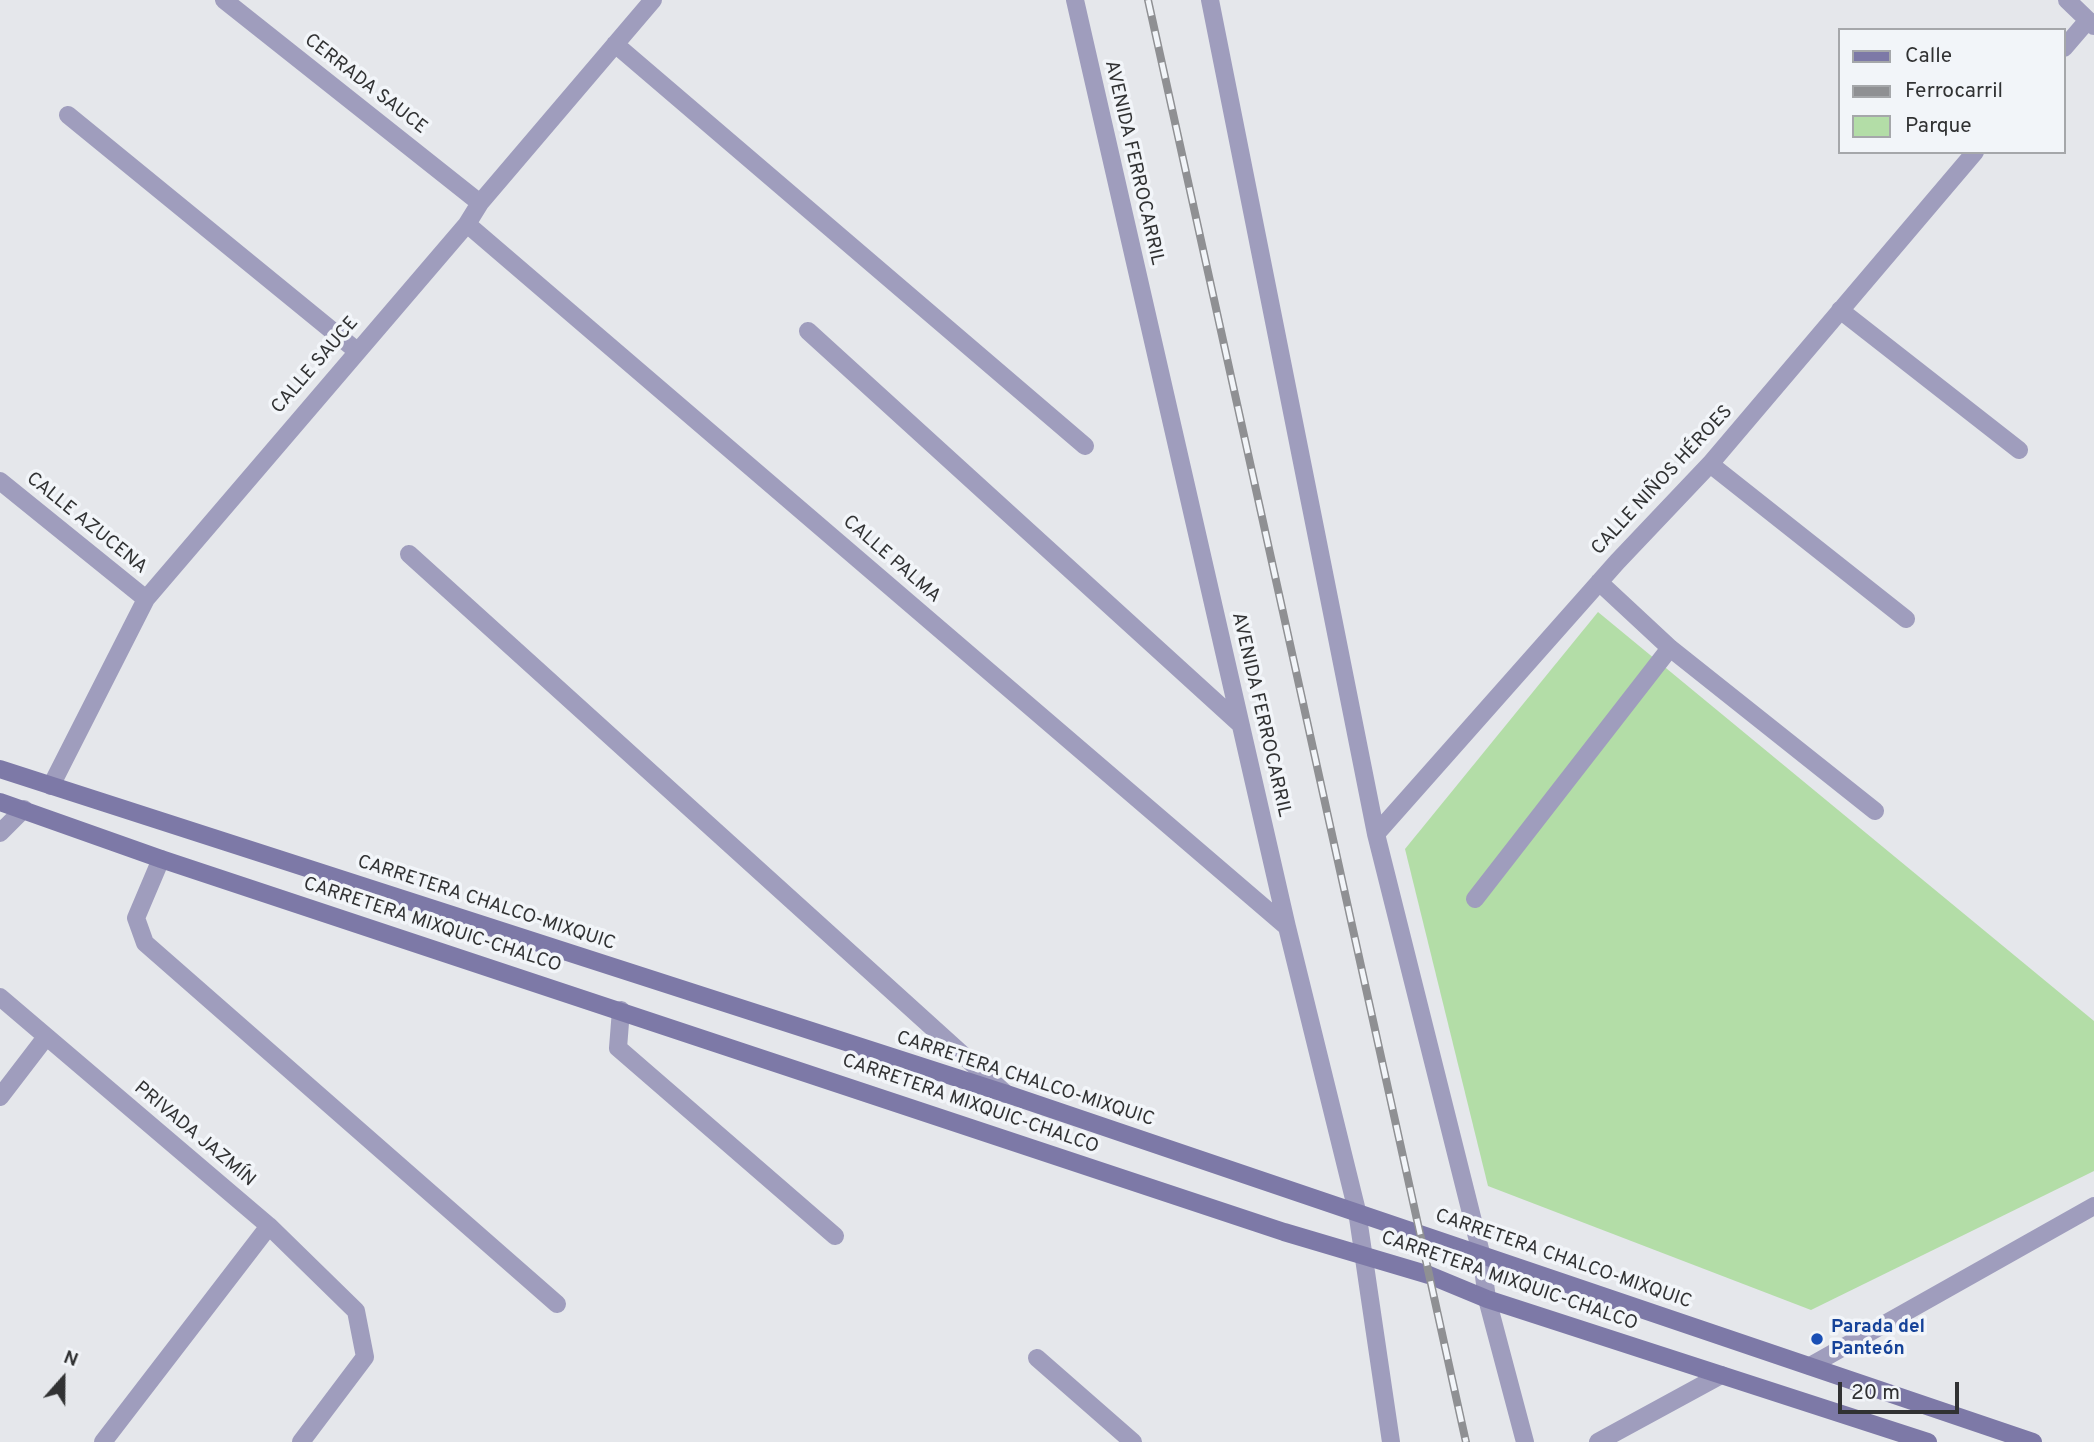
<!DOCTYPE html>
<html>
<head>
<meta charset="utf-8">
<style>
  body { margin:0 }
  #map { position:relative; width:2094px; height:1442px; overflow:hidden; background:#e5e7eb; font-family:Overpass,sans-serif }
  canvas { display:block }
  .legend { position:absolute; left:1838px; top:28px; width:228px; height:126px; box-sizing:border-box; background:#f2f5f9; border:2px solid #a5a7aa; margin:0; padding:9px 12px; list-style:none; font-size:21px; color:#313233 }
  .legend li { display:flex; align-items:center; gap:14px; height:35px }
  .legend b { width:35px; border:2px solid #a5a7aa }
  .north { position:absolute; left:28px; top:1344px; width:70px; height:70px; -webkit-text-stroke:5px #f2f5f9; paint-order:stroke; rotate:21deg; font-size:19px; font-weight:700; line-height:28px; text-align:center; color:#313233 }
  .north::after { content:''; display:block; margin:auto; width:24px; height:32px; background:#313233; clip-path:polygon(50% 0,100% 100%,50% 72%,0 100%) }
  .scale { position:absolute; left:1838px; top:1382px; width:121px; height:32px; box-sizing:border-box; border:4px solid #313233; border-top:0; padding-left:9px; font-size:21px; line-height:24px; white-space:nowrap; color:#313233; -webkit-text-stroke:5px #f2f5f9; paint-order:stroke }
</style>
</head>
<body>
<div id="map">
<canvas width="2094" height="1442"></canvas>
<ul class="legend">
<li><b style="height:9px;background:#7d79a7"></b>Calle</li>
<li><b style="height:9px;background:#8f9093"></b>Ferrocarril</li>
<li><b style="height:19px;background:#b3dda7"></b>Parque</li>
</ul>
<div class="north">N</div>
<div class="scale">20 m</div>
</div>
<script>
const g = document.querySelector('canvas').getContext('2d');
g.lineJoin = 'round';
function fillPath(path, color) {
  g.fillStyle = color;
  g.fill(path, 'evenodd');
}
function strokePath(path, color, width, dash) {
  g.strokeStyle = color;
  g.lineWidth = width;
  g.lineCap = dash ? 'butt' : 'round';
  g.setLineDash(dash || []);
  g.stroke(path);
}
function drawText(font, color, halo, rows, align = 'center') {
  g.font = font + ' Overpass,sans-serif';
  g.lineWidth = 7;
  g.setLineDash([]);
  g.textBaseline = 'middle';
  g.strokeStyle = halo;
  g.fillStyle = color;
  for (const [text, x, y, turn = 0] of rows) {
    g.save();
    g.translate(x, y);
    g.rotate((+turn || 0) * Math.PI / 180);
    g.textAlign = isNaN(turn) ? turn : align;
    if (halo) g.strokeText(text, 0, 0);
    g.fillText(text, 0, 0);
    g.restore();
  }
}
fillPath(new Path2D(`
  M1598 612 2094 1021V1171L1811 1310 1488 1186 1405 849Z`), '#b3dda7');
strokePath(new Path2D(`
  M224 0 480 203
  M1075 0 1287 927 1357 1211 1391 1442
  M1210 0 1376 834 1481 1253 1487 1299 1525 1442
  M2067 0 2094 26
  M615 44 1085 446
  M2064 48 2088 20
  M68 115 357 351
  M467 224 1287 927
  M1840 310 2019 450
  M808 331 1240 724
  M1710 464 1906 619
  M0 481 146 599
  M409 554 1006 1094
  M1599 582 1670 648 1875 811
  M51 786 146 599 467 224 480 203 653 0
  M0 833 24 809
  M1376 834 1617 562 1710 464 1975 152
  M161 859 136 918 145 943 557 1304
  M1475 899 1670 648
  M0 997 269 1226 356 1311 365 1357 301 1442
  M621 1010 618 1048 835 1236
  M0 1097 46 1037
  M1037 1358 1133 1442
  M1810 1366 2094 1206
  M103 1442 269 1226
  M1598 1442 1721 1375`), '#9f9dbd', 18);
strokePath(new Path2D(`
  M0 769 1007 1094 2033 1442
  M0 802 161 859 1284 1232 1429 1275 1487 1299 1928 1442`), '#7d79a7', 18);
const rail = new Path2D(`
  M1148 0 1466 1442`);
strokePath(rail, '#8f9093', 8);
strokePath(rail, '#f2f5f9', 5, [16]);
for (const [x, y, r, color] of [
  [1817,1339,7,"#1a4fb4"]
]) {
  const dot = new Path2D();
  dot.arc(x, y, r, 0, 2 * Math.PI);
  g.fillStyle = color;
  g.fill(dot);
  strokePath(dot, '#f2f5f9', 2.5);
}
drawText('19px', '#313233', '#f2f5f9', [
  ["CERRADA SAUCE",365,85,38],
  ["AVENIDA FERROCARRIL",1133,163,77],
  ["CALLE SAUCE",316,366,-49],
  ["CALLE NIÑOS HÉROES",1663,481,-47],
  ["CALLE AZUCENA",86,524,39],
  ["CALLE PALMA",891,560,41],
  ["AVENIDA FERROCARRIL",1260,715,77],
  ["CARRETERA CHALCO-MIXQUIC",486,904,18],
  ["CARRETERA MIXQUIC-CHALCO",432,926,18],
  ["CARRETERA CHALCO-MIXQUIC",1025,1080,18],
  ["CARRETERA MIXQUIC-CHALCO",970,1105,19],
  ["PRIVADA JAZMÍN",194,1135,40],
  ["CARRETERA CHALCO-MIXQUIC",1563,1260,19],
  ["CARRETERA MIXQUIC-CHALCO",1509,1282,19]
]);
drawText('bold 19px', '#164399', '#f2f5f9', [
  ["Parada del",1831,1328],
  ["Panteón",1831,1350]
], 'left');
</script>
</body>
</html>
